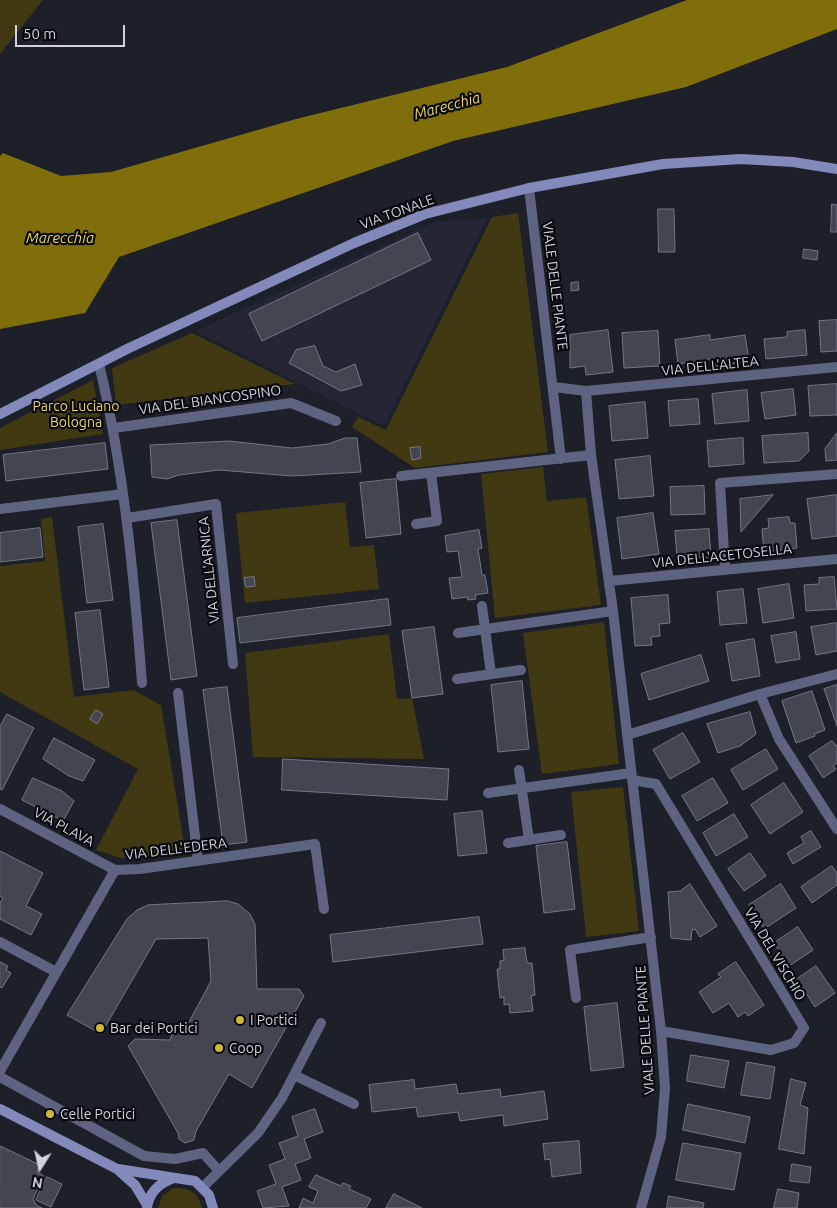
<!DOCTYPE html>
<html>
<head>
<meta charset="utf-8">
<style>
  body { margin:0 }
  #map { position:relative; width:837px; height:1208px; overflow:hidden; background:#1d1f29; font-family:Ubuntu,sans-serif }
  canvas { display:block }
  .north { position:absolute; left:15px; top:1143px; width:50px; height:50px; -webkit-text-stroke:4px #08090e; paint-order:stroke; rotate:190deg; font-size:14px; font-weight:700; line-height:20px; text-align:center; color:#d1d3da }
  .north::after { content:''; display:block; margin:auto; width:18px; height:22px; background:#d1d3da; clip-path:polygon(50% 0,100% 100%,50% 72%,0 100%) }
  .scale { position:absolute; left:15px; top:25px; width:110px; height:22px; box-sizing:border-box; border:2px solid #d1d3da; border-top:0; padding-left:6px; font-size:15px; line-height:18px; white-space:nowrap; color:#d1d3da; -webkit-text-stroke:4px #08090e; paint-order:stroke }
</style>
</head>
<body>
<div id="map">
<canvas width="837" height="1208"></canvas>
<div class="north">N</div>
<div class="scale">50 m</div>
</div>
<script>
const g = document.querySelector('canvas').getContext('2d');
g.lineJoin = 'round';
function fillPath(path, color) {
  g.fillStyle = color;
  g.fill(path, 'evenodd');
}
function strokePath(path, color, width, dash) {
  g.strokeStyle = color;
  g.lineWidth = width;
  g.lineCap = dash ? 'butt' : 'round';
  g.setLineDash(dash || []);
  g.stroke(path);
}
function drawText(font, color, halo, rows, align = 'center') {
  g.font = font + ' Ubuntu,sans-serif';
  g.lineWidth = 4.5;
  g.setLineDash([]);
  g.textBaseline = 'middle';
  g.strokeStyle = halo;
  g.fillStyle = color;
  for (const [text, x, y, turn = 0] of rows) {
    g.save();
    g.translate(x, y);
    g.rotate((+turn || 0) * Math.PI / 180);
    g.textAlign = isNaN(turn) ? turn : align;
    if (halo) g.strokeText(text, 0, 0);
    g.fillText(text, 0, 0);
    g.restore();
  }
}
fillPath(new Path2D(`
  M487 218 384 426 195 331 435 222Z`), '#242636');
fillPath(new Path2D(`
  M0 0H43L0 54Z
  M518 213 548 452 415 468 352 427 358 417 386 430 492 217Z
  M192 333 295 384 116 405 112 368Z
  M93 380 103 434 0 450V428Z
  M543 467 547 501 586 497 601 605 495 618 481 474Z
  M345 502 350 547 374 545 379 589 245 603 236 513Z
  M52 517 74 697 133 690 161 705 186 855 121 858 96 850 138 769 0 692V566L45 561 41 519Z
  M604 622 619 764 542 774 523 633Z
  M389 634 397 699 412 698 424 759 253 757 245 653Z
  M623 787 639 931 586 937 571 792Z
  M174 1188C189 1187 199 1193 202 1208H158L162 1196Z`), '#413912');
fillPath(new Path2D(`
  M687 0H837V29L686 87 453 141 119 257 85 313 0 329V156L3 153 61 176 111 172 296 119 507 67Z`), '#806e0b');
const building = new Path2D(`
  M832 204 837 205V232H831Z
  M658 209H674L675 252H659Z
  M418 233 431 260 262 341 249 314Z
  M804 249 818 251 817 260 803 258Z
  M578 282 579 290 571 291V283Z
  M837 320V351L821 352 819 321Z
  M608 330 613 372 586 375 585 366 570 368V335Z
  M805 330 807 355 766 359 764 339 787 337V332Z
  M658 331 660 366 624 368 622 333Z
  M710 335V340L745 335 749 361 712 367 710 359 678 364 675 340Z
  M315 346 323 366 336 372 355 364 362 385 341 391 289 363 296 350Z
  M837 384V415L810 416 808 386Z
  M793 389 796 415 765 419 761 393Z
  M747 390 749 421 715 424 712 394Z
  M698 399 700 424 670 426 668 401Z
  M645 402 648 438 612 441 609 406Z
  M808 433 809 451 799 461 764 463 762 436Z
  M837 433V460L826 461 825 449Z
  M345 438H357L361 472 292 476 219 470 179 475 167 479 152 477 150 445 229 441 292 448 328 444Z
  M743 438 744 464 709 467 707 441Z
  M105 443 108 469 6 481 3 455Z
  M420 447 421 458 412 460 410 448Z
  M650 456 654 496 619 499 615 460Z
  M396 479 401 534 366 538 360 483Z
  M704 486 705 514 671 515 670 487Z
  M773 495 741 532 740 499Z
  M837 495V536L812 539 807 499Z
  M653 513 659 554 622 559 617 518Z
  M789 517 790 523H795L797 548 764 552 762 529 769 528 768 519Z
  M177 520 197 676 171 680 151 523Z
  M103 524 113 600 87 603 78 527Z
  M40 528 43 557 0 562V533Z
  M709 529 711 557 677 559 675 531Z
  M479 530 482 548 478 549 482 575H485L488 593 475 595 476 599 468 600 467 597 452 599 449 578 462 577 458 551 447 552 445 536Z
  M254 577 255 586 246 587 244 578Z
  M834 577 837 609 806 611 804 585 819 584V578Z
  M789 584 794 618 763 623 758 589Z
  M743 589 747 623 720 625 717 592Z
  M668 595 670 623 659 624 660 636 651 637 652 645 635 646 631 598Z
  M388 599 391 625 240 643 237 618Z
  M100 610 109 687 84 690 75 613Z
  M837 623V651L816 655 811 627Z
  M434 627 443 694 412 698 402 631Z
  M796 632 800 659 776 663 771 636Z
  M754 639 760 676 732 681 726 644Z
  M701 655 709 681 649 700 641 674Z
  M522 681 529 749 498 752 491 685Z
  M837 685V726L824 689Z
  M227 687 247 842 223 845 203 690Z
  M812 691 825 730 814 734 815 736 796 743 782 701Z
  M96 710 103 714 97 724 90 719Z
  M750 712 756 734 740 746 718 753 707 724Z
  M7 714 34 728 2 790 0 789V727Z
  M683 733 700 762 670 779 653 750Z
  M54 738 95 760 83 781 69 776 43 759Z
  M832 741 837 746V763L833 766 836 769 823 778 809 756Z
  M766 749 778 769 743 790 731 770Z
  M283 759 449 769 447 800 282 790Z
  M33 778 62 791 74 801 63 821 22 800Z
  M713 778 728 803 697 821 682 796Z
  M784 783 803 812 770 834 751 805Z
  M482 811 487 853 458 856 454 814Z
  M734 814 748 837 716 856 703 833Z
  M811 831 821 847 793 864 787 853 804 843 801 837Z
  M567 842 575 909 544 913 536 846Z
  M0 851 43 873 26 906 42 914 31 935 0 919V903L3 898 0 896Z
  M750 853 766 876 744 891 728 869Z
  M832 866 837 873V885L812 903 801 887Z
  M690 884 717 926 700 937 695 929 692 930 691 940 671 938 668 892 680 891Z
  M781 884 796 908 764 929 749 905Z
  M228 901 238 904 250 914 255 924 257 989H299L304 996 252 1088 229 1074 196 1131 194 1140 185 1143 179 1139 178 1133 128 1046 135 1039 170 1040 173 1031 183 1033 211 981 208 938 156 939 101 1034 67 1015 127 919 137 910 148 905Z
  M479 917 483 944 333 962 330 935Z
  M798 927 813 950 789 966 774 943Z
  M525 948 527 963H532L535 995 531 996 533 1011 510 1013 509 1004 504 1005V997L500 998 497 969H500V961L504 960 503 950Z
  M0 962 8 966 6 970 11 973 2 988 0 987Z
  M736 962 764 1005 748 1016 745 1012 738 1017 729 1003 713 1013 699 992 721 977 718 974Z
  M816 966 835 993 815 1007 797 979Z
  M617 1003 624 1067 591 1071 584 1007Z
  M691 1055 729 1061 724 1088 687 1081Z
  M747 1062 775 1067 770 1099 741 1095Z
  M791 1079 806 1083 800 1105 808 1108 804 1154 779 1149Z
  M414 1080 415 1089 456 1084 458 1094 500 1089 501 1097 544 1091 548 1119 504 1126 503 1115 460 1121 458 1112 418 1117 416 1107 372 1112 369 1085Z
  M688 1104 750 1117 745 1143 683 1130Z
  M315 1109 323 1132 304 1139 311 1158 295 1164 301 1180 282 1187 289 1206 263 1208 257 1191 276 1184 269 1165 285 1159 279 1143 298 1136 292 1117Z
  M579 1141 581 1173 552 1177 550 1159 545 1160 543 1144Z
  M683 1143 741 1153 734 1190 676 1180Z
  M0 1146 40 1165 37 1172 44 1176 33 1199 36 1205 42 1208H0Z
  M792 1164 811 1167 809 1183 790 1181Z
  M316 1175 341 1186 343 1183 351 1186 349 1189 371 1199 366 1208H299L303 1198 313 1203 318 1191 309 1187Z
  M47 1177 62 1184 51 1207 36 1200Z
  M778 1189 799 1193 797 1208H774Z
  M394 1194 422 1208H386Z
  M669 1196 704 1203 703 1208H667Z`);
fillPath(building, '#434551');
strokePath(building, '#747784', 1);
strokePath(new Path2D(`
  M529 188 561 459
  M99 364C124 469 134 576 142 683
  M554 387 586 391 837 367
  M586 391 591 455 613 611 661 1031 665 1088 661 1137 641 1208
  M114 428 291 403 336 421
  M401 476 591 455
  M0 509 123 494
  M127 518 216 504 233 664
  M416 524 437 521 431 473
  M725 569 720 483 837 474
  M609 581 837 559
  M482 606 491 674
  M458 633 613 611
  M457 679 521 670
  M178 693 198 861
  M760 694 779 739 837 829
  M627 735 760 694 837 674
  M519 770 529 840
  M632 780 656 784 804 1028 794 1043 771 1050 661 1031
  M488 793 631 773
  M0 809 115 870 140 869 315 844 324 909
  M508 843 561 835
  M0 942 56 972
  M576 998 570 950 651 937
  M0 1071 115 870
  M294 1075 354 1104
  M0 1077 144 1156 175 1159 203 1153 219 1171
  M203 1187 258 1133 282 1098 321 1023`), '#5f6382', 10);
strokePath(new Path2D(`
  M0 414 129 348 354 243 425 214 529 188 663 164 741 159 793 162 837 169
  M0 1109 117 1169 135 1185 147 1205
  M118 1169 195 1181 209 1195 213 1208
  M147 1208C149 1192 159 1183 174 1178`), '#838abb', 10);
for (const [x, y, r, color] of [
  [240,1020,5,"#d0b736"],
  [100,1028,5,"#d0b736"],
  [219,1048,5,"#d0b736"],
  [50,1114,5,"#d0b736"]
]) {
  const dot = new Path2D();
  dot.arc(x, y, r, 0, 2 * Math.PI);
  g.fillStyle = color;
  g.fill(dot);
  strokePath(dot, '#08090e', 2);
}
drawText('14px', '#d1d3da', '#08090e', [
  ["VIA TONALE",397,212,-20],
  ["VIALE DELLE PIANTE",555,286,83],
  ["VIA DELL'ALTEA",710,366,-6],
  ["VIA DEL BIANCOSPINO",210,400,-8],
  ["VIA DELL'ACETOSELLA",722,556,-6],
  ["VIA DELL'ARNICA",209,570,-96],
  ["VIA PLAVA",64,827,28],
  ["VIA DELL'EDERA",176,849,-7],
  ["VIA DEL VISCHIO",775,954,59],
  ["VIALE DELLE PIANTE",645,1030,-94]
]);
drawText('14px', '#edd561', '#08090e', [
  ["Parco Luciano",76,406],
  ["Bologna",76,422]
]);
drawText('14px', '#d1d3da', '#08090e', [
  ["I Portici",250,1020],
  ["Bar dei Portici",110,1028],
  ["Coop",229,1048],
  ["Celle Portici",60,1114]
], 'left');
drawText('italic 15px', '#edd460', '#08090e', [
  ["Marecchia",447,106,-15],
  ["Marecchia",60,238]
]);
</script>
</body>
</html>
